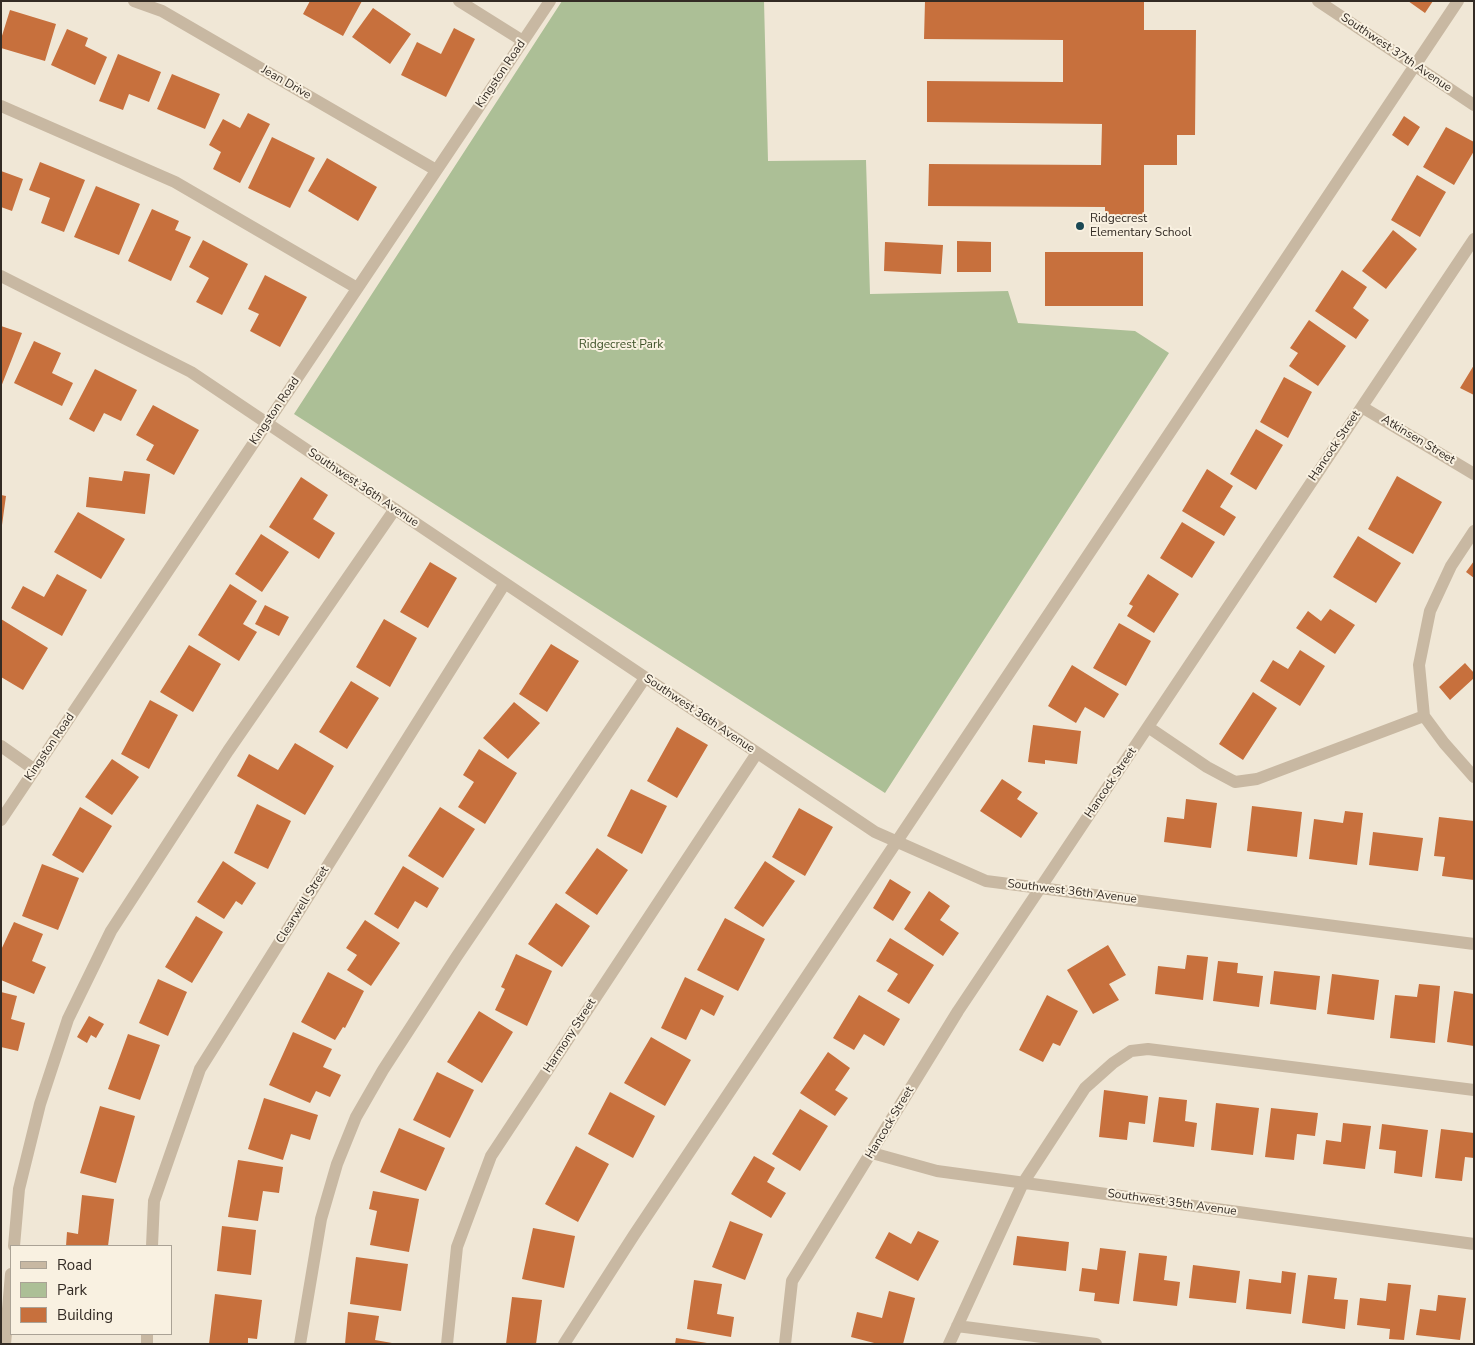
<!DOCTYPE html>
<html>
<head>
<meta charset="utf-8">
<style>
  body { margin:0 }
  #map { position:relative; width:1475px; height:1345px; overflow:hidden; background:#f0e7d6; font-family:"Nunito Sans",sans-serif }
  canvas { display:block }
  .frame { position:absolute; inset:0; border:2px solid #332b24; pointer-events:none }
  .legend { position:absolute; left:10px; top:1245px; width:162px; height:90px; box-sizing:border-box; background:#f9f1e1; border:1px solid #aaa295; margin:0; padding:6px 9px; list-style:none; font-size:15px; color:#332b24 }
  .legend li { display:flex; align-items:center; gap:10px; height:25px }
  .legend b { width:25px; border:1px solid #aaa295 }
</style>
</head>
<body>
<div id="map">
<canvas width="1475" height="1345"></canvas>
<div class="frame"></div>
<ul class="legend">
<li><b style="height:6px;background:#c8b8a2"></b>Road</li>
<li><b style="height:14px;background:#acbf96"></b>Park</li>
<li><b style="height:14px;background:#c7703d"></b>Building</li>
</ul>
</div>
<script>
const g = document.querySelector('canvas').getContext('2d');
g.lineJoin = 'round';
function fillPath(path, color) {
  g.fillStyle = color;
  g.fill(path, 'evenodd');
}
function strokePath(path, color, width, dash) {
  g.strokeStyle = color;
  g.lineWidth = width;
  g.lineCap = dash ? 'butt' : 'round';
  g.setLineDash(dash || []);
  g.stroke(path);
}
function drawText(font, color, halo, rows, align = 'center') {
  g.font = font + ' "Nunito Sans",sans-serif';
  g.lineWidth = 4;
  g.setLineDash([]);
  g.textBaseline = 'middle';
  g.strokeStyle = halo;
  g.fillStyle = color;
  for (const [text, x, y, turn = 0] of rows) {
    g.save();
    g.translate(x, y);
    g.rotate((+turn || 0) * Math.PI / 180);
    g.textAlign = isNaN(turn) ? turn : align;
    if (halo) g.strokeText(text, 0, 0);
    g.fillText(text, 0, 0);
    g.restore();
  }
}
fillPath(new Path2D(`
  M562 1H764L768 161 866 160 870 294 1008 291 1018 323 1135 331 1169 353 885 793 294 414Z`), '#acbf96');
fillPath(new Path2D(`
  M310 1H362L343 36 303 14Z
  M925 1H1144V30H1196L1195 135H1177V165H1144V219L1105 218V207L928 206 929 164 1101 165 1102 124 927 122V81L1063 82V40L924 39Z
  M1408 1H1433L1425 13Z
  M373 8 411 34 390 64 352 37Z
  M10 10 56 24 45 61 1 48V39Z
  M454 28 475 39 446 97 401 75 417 42 441 54Z
  M67 29 88 38 85 46 107 57 95 85 51 65Z
  M118 54 161 72 149 102 129 94 123 110 99 101Z
  M172 74 220 94 205 129 157 109Z
  M248 113 270 124 240 183 213 169 221 152 209 145 223 119 240 128Z
  M1404 116 1420 127 1408 146 1392 135Z
  M1446 127 1474 142V151L1454 185 1423 167Z
  M272 137 315 158 290 208 248 188Z
  M327 158 377 187 358 221 308 191Z
  M40 162 85 180 64 232 41 223 50 198 29 190Z
  M1 171 23 179 12 211 1 207Z
  M1417 175 1446 192 1420 237 1391 220Z
  M96 186 140 204 119 255 74 237Z
  M152 209 179 221 175 230 191 237 171 281 128 261Z
  M1393 230 1417 249 1386 289 1362 271Z
  M203 240 248 264 222 315 196 302 209 278 189 267Z
  M957 241 991 242V272H957Z
  M885 242 943 245 941 274 884 271Z
  M1045 252H1143V306H1045Z
  M1342 270 1367 287 1353 308 1369 320 1356 339 1315 311Z
  M265 275 307 297 280 347 250 331 259 314 248 309Z
  M1309 320 1346 346 1318 386 1289 366 1298 353 1290 348Z
  M1 326 22 333 1 387Z
  M34 341 61 353 52 373 73 383 62 406 14 383Z
  M1474 365V395L1460 388Z
  M95 369 137 390 121 421 104 413 94 432 69 419Z
  M1284 377 1312 392 1288 438 1260 422Z
  M153 405 199 430 174 475 146 460 154 445 136 435Z
  M1256 429 1283 445 1256 490 1230 474Z
  M1207 469 1233 486 1220 507 1236 517 1224 536 1182 511Z
  M124 471 150 474 145 514 86 507 89 477 122 481Z
  M1397 476 1442 502 1413 554 1368 529Z
  M301 477 328 495 313 519 335 533 319 559 269 527Z
  M1 495 6 496 2 525H1Z
  M78 512 125 539 101 579 54 552Z
  M1182 522 1215 542 1192 578 1160 558Z
  M261 534 289 552 262 592 235 574Z
  M1358 536 1401 563 1376 603 1333 577Z
  M1474 561V578L1466 572Z
  M430 562 457 578 428 628 400 612Z
  M57 574 87 590 62 636 11 608 23 586 44 597Z
  M1148 574 1179 594 1154 633 1127 616 1133 606 1129 604Z
  M230 584 257 601 243 624 257 632 239 661 198 635Z
  M265 605 289 617 279 636 255 624Z
  M1330 609 1355 625 1335 654 1296 628 1308 611 1321 621Z
  M1 619 48 648 23 690 1 677Z
  M384 619 417 638 390 687 356 667Z
  M1119 623 1151 641 1126 686 1093 668Z
  M551 644 579 661 547 712 519 694Z
  M189 645 221 664 193 712 160 692Z
  M1300 650 1325 666 1300 706 1260 681 1273 660 1288 669Z
  M1465 663 1474 673V678L1450 700 1439 687Z
  M1072 665 1119 694 1104 718 1085 707 1076 723 1048 706Z
  M351 681 379 698 347 749 319 732Z
  M1253 692 1277 708 1243 760 1219 744Z
  M150 700 178 715 149 769 121 754Z
  M514 702 540 723 508 759 483 738Z
  M1033 725 1081 731 1077 764 1045 760V764L1028 762Z
  M677 727 708 745 677 798 647 781Z
  M295 743 334 766 305 815 237 776 249 754 278 770Z
  M479 749 517 773 485 824 458 807 474 782 463 775Z
  M112 759 139 777 112 815 85 797Z
  M1002 779 1022 792 1017 799 1038 813 1021 838 980 811Z
  M631 789 667 806 642 854 607 836Z
  M1186 799 1217 803 1211 848 1164 842 1167 817 1184 819Z
  M257 804 291 821 268 869 234 853Z
  M1252 806 1302 812 1297 857 1247 851Z
  M80 807 112 826 83 873 52 855Z
  M440 807 475 829 443 878 408 856Z
  M799 808 833 827 805 876 772 857Z
  M1345 811 1363 813 1357 865 1309 859 1314 819 1343 823Z
  M1439 817 1474 821V880L1442 876 1445 857 1434 856Z
  M1373 832 1423 838 1418 871 1369 865Z
  M597 848 628 870 597 915 565 893Z
  M223 861 256 883 242 905 236 901 224 919 197 902Z
  M765 861 795 881 763 927 734 908Z
  M42 864 79 878 58 930 22 916Z
  M403 866 439 888 427 908 415 901 398 929 374 914Z
  M890 879 911 892 893 921 873 908Z
  M929 891 950 906 940 920 959 933 943 956 904 929Z
  M556 903 590 926 562 967 528 944Z
  M196 916 223 932 192 983 165 967Z
  M725 918 765 939 738 991 697 970Z
  M365 920 400 943 371 986 347 970 357 955 346 948Z
  M14 922 43 934 32 961 46 967 34 994 1 980V950Z
  M890 938 934 965 909 1004 887 991 898 974 876 961Z
  M1108 945 1126 975 1109 984 1119 1000 1093 1014 1067 970Z
  M516 954 552 971 527 1026 495 1010 505 989 501 987Z
  M1187 955 1208 957 1203 1000 1155 994 1158 966 1185 969Z
  M1218 961 1238 963 1237 973 1263 976 1259 1007 1213 1001Z
  M1274 971 1320 976 1316 1010 1270 1004Z
  M328 972 364 991 345 1028 343 1027 335 1040 301 1022Z
  M1332 974 1379 980 1374 1020 1327 1014Z
  M685 977 724 996 714 1016 701 1009 686 1040 661 1028Z
  M158 979 187 992 168 1036 139 1023Z
  M1419 984 1440 986 1435 1043 1390 1038 1395 995 1417 997Z
  M1454 991 1474 994V1046L1447 1042Z
  M1 992 17 996 11 1019 25 1023 18 1051 1 1047Z
  M859 995 900 1019 884 1046 864 1034 854 1050 833 1038Z
  M1047 995 1078 1011 1060 1046 1053 1043 1043 1062 1019 1050Z
  M479 1011 513 1032 482 1083 447 1062Z
  M89 1016 104 1024 96 1038 91 1035 87 1043 77 1037Z
  M293 1032 332 1049 323 1067 341 1075 330 1097 316 1091 310 1103 269 1085Z
  M128 1034 160 1045 140 1100 108 1089Z
  M651 1037 691 1060 665 1106 624 1083Z
  M828 1052 850 1068 835 1090 848 1098 835 1116 800 1093Z
  M437 1072 474 1090 450 1138 413 1120Z
  M1104 1090 1148 1096 1145 1124 1129 1122 1127 1140 1099 1137Z
  M610 1092 655 1116 633 1158 588 1134Z
  M1159 1097 1187 1100 1185 1121 1197 1123 1194 1147 1153 1142Z
  M264 1098 318 1115 310 1140 291 1134 283 1160 248 1149Z
  M1216 1103 1259 1108 1253 1155 1211 1150Z
  M100 1106 135 1116 116 1183 80 1173Z
  M1271 1108 1318 1113 1315 1136 1297 1134 1294 1160 1265 1157Z
  M800 1109 828 1126 800 1171 772 1154Z
  M1343 1123 1371 1126 1365 1169 1323 1164 1326 1140 1341 1142Z
  M1382 1124 1428 1130 1422 1177 1394 1173 1396 1151 1379 1149Z
  M399 1128 445 1148 426 1191 380 1172Z
  M1441 1129 1474 1133V1158L1465 1157 1462 1181 1435 1178Z
  M576 1146 609 1164 578 1222 545 1204Z
  M754 1156 775 1168 767 1182 786 1193 771 1218 731 1194Z
  M238 1160 283 1167 279 1193 263 1191 258 1221 228 1217Z
  M373 1191 419 1199 409 1252 370 1245 377 1211 369 1209Z
  M82 1195 114 1199 108 1246H66L67 1232 78 1234Z
  M730 1221 763 1234 745 1280 712 1267Z
  M222 1226 256 1230 251 1275 217 1271Z
  M533 1228 575 1236 564 1288 522 1279Z
  M918 1231 939 1241 918 1281 875 1258 889 1232 911 1244Z
  M1017 1236 1069 1242 1066 1271 1013 1265Z
  M1100 1248 1126 1251 1119 1304 1094 1301 1095 1293 1079 1291 1082 1268 1097 1270Z
  M1139 1253 1167 1256 1164 1280 1180 1282 1177 1306 1133 1301Z
  M356 1257 408 1264 401 1311 350 1304Z
  M1193 1265 1240 1271 1236 1303 1189 1298Z
  M1282 1271 1296 1273 1291 1314 1246 1309 1249 1279 1281 1283Z
  M1308 1275 1337 1278 1334 1299 1348 1300 1345 1329 1302 1323Z
  M694 1280 722 1284 717 1314 734 1317 731 1337 687 1329Z
  M1388 1283 1411 1285 1404 1340 1389 1339 1390 1329 1357 1325 1360 1298 1386 1301Z
  M889 1291 915 1298 903 1344H878L851 1337 857 1312 882 1318Z
  M215 1294 262 1300 257 1339 248 1338V1344H209Z
  M1438 1295 1466 1298 1460 1340 1416 1335 1420 1309 1436 1311Z
  M512 1297 542 1300 536 1344H506Z
  M348 1312 379 1316 375 1340 392 1343V1344H345Z
  M676 1338 707 1343V1344H675Z`), '#c7703d');
strokePath(new Path2D(`
  M134 1 162 11 436 170
  M459 1 523 41
  M1318 1 1474 105
  M1 106 175 182 357 288
  M1 276 191 372 875 832 986 881 1474 944
  M1362 407 1474 474
  M1474 531 1451 566 1430 611 1419 665 1424 716 1444 743 1474 777
  M1148 727 1207 767 1235 782 1257 779 1424 716
  M1 746 35 770
  M1 820 550 1
  M872 1153 937 1171 1474 1244
  M14 1246 19 1189 40 1104 68 1019 111 931 228 751 395 509
  M152 1246 154 1201 200 1069 505 583
  M957 1326 1096 1344
  M5 1344 11 1274
  M147 1344V1334
  M300 1344 321 1219 337 1164 356 1117 383 1070 457 956 645 678
  M447 1344 457 1247 491 1156 757 753
  M564 1344 634 1235 1458 1
  M785 1344 792 1281 958 1011 1474 239
  M949 1344 1023 1183 1085 1088 1113 1063 1131 1051 1148 1049 1474 1090`), '#c8b8a2', 12);
for (const [x, y, r, color] of [
  [1080,226,5,"#1a4854"]
]) {
  const dot = new Path2D();
  dot.arc(x, y, r, 0, 2 * Math.PI);
  g.fillStyle = color;
  g.fill(dot);
  strokePath(dot, '#f9f1e1', 2);
}
drawText('12px', '#332b24', '#f9f1e1', [
  ["Southwest 37th Avenue",1396,53,34],
  ["Kingston Road",501,74,-56],
  ["Jean Drive",286,83,30],
  ["Kingston Road",275,411,-56],
  ["Atkinsen Street",1418,440,31],
  ["Hancock Street",1335,446,-56],
  ["Southwest 36th Avenue",363,488,34],
  ["Southwest 36th Avenue",699,714,34],
  ["Kingston Road",50,747,-56],
  ["Hancock Street",1111,783,-56],
  ["Southwest 36th Avenue",1072,892,7],
  ["Clearwell Street",303,905,-58],
  ["Harmony Street",570,1036,-57],
  ["Hancock Street",890,1123,-59],
  ["Southwest 35th Avenue",1172,1203,8]
]);
drawText('12px', '#332b24', '#f9f1e1', [
  ["Ridgecrest",1090,219],
  ["Elementary School",1090,233]
], 'left');
drawText('12px', '#3d5128', '#f9f1e1', [
  ["Ridgecrest Park",621,345]
]);
</script>
</body>
</html>
